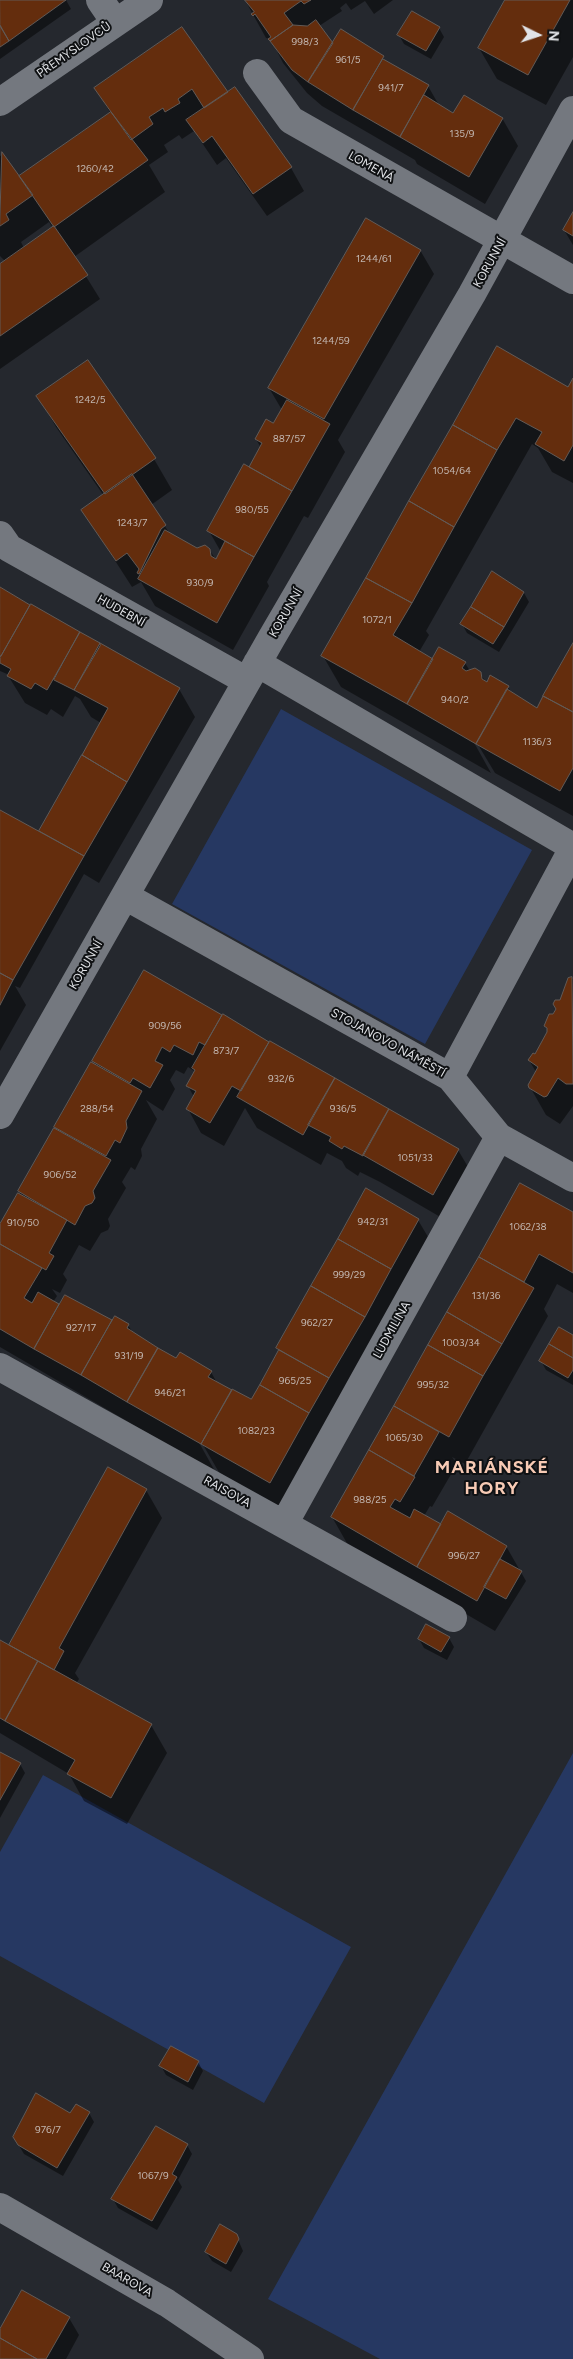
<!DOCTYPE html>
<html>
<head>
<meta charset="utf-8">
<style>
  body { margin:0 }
  #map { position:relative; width:573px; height:2359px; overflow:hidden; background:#25282e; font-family:Figtree,sans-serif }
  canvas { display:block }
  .north { position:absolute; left:513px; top:10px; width:50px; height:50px; -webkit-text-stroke:4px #0f1113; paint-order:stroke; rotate:94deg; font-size:14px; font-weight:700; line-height:20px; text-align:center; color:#e1e3e7 }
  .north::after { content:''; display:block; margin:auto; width:18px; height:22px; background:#e1e3e7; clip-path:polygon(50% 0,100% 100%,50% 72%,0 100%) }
</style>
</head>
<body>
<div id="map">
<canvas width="573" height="2359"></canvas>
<div class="north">N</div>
</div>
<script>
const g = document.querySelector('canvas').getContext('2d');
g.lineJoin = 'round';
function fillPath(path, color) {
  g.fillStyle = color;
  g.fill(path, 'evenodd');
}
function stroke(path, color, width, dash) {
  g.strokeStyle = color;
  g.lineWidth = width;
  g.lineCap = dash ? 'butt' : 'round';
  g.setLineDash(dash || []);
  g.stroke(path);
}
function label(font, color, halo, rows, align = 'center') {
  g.font = font + ' Figtree,sans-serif';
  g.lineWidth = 4;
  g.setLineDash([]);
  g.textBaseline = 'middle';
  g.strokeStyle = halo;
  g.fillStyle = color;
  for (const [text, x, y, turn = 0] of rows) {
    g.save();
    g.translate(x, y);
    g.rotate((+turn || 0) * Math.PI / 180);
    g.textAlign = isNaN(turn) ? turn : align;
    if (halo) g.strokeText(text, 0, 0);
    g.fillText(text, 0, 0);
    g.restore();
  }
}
const green = new Path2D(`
  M281 709 532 850 425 1044 172 904Z
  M573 1753V2359H380L268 2299Z
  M43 1775 351 1947 264 2103 0 1956V1852Z`);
const shadow = new Path2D(`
  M0 0H66L71 9 0 59Z
  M245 0H393L374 14 365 1 351 10 346 3 340 8 342 11 319 26 333 45 383 57 385 62 428 86 440 107 454 115 502 118 518 146 485 204 417 164 415 160 322 106 307 93 283 63 271 39 266 38Z
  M506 0H573V57L546 105 497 79 479 48Z
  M439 28 444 37 431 59 404 44 399 35Z
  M182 29 227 94 291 168 304 191 267 216 226 158 217 165 194 131 182 139 179 135 164 145 168 152 149 165 165 192 74 257 100 299 0 369V265L5 261 0 256V156L2 155 24 186 111 114 96 89ZM49 222 53 228 24 248 21 242Z
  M573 215V245L564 230Z
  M420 250 434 274 338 440 345 452 308 518 304 516 267 582 269 586 233 650 155 606 141 582 132 587 83 511 104 496 56 427 38 396 154 459 172 490 151 505 170 534 197 549H209L216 560 221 552 209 531 261 448 256 439 274 425 282 410 269 388Z
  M497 348 568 389 573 380V483L552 472 538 448 532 444 426 631 429 635 419 652 433 660 465 663 470 671 480 673 487 684 508 687 512 694 537 709 573 645V816L495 773 474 738 472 739 491 773 341 687 323 656Z
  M0 588 179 689 195 717 99 883 84 874 20 988 15 986 26 1005 0 1051V811L42 834 40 831 101 723 91 717 80 699 75 696 63 717 51 709 47 715 25 703 7 674 0 671Z
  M524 593 529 602 499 652 467 633 462 624Z
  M144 972 269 1045 458 1150 474 1177 449 1222 380 1182 360 1172 358 1176 346 1168 342 1161 327 1153 321 1165 257 1128 245 1108 224 1146 201 1133 188 1109 194 1097 188 1086 196 1072 188 1067 184 1074 176 1070 170 1080 175 1089 163 1111 146 1100 157 1119 141 1149 142 1156 135 1170 131 1167 122 1182 126 1188 108 1219 110 1226 108 1230 101 1233 90 1251 79 1245 63 1274 67 1280 60 1293 52 1289 57 1296 53 1302 60 1306 112 1323 128 1325 133 1333 177 1360 211 1372 217 1383 252 1401 280 1352 277 1348 418 1220 434 1247 286 1510 220 1474 199 1438 197 1439 216 1473 0 1347V1226L22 1197 20 1193 92 1064 96 1066 94 1062Z
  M569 979H573V1106L560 1124 546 1115 530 1087 536 1072 529 1060 536 1055 549 1032 545 1026 561 1001Z
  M573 1214V1293L557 1284 544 1309 548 1316 465 1464 452 1457 457 1464 432 1507 430 1506 424 1516 441 1526 506 1546 526 1581 495 1631 348 1545 332 1517 480 1257Z
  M573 1337V1385L546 1370 541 1361Z
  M109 1468 146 1490 162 1518 75 1673 79 1679 76 1684 151 1725 167 1753 127 1824 84 1801 69 1774 0 1733V1642L13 1649Z
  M449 1638 454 1647 447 1660 424 1648 419 1639Z
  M0 1753 20 1764 25 1773 0 1818Z
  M198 2062 203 2071 193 2090 166 2075 161 2066Z
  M89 2113 94 2122 63 2176 24 2154 14 2137 71 2114Z
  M187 2145 192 2154 178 2180 182 2187 157 2230 118 2208 113 2199Z
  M237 2237 243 2251 231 2272 212 2261 206 2252Z
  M69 2318 79 2335 66 2359H0V2332Z`);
const building = new Path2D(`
  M0 0H66L9 41 0 25Z
  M245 0H311L304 4 301 1 284 13 293 25 270 41 268 39 271 37 255 14 253 16 251 14 254 12Z
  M505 0H570L528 75 478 48Z
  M412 11 440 27 426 51 397 35Z
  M316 20 333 43 308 82 292 70 270 41 293 25 307 26Z
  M0 26 9 41 0 47Z
  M182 27 228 92 204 108 192 89 178 99 180 103 165 112 163 108 149 117 153 124 131 140 94 88Z
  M341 29 384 56 353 110 308 82Z
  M383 59 429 85 400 137 353 110Z
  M235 87 292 167 253 194 212 136 203 143 186 120Z
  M424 95 453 113 464 95 503 118 469 177 400 137Z
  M111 112 148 160 54 227 19 176Z
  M2 152 33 195 6 214 9 220 0 226Z
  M573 212V236L563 230Z
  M366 218 421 250 324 419 268 388Z
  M54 226 88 275 0 336V264Z
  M497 346 568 387 573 378V445L564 461 535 444 542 432 516 418 497 450 453 425Z
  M88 360 156 458 105 494 36 396Z
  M287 400 330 424 292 491 249 467 262 443 255 439 266 419 273 423Z
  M453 425 497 450 454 527 409 501Z
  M244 464 292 491 254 557 207 531Z
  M132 474 166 525 161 529 139 574 137 573 139 569 127 553 116 561 81 510Z
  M409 501 454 527 412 603 366 578Z
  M165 530 197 548 205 545 210 549 211 556 216 559 225 541 254 557 217 623 138 579Z
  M492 571 524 592 504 627 471 607Z
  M366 578 412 603 393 635 433 659 407 704 321 656Z
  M0 587 30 605 1 656H0Z
  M31 604 80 632 47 690 35 683 31 689 7 676 11 669 0 663V658Z
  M471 607 504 627 493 644 460 624Z
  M80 632 100 643 74 690 54 680Z
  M100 643 180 688 127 782 82 755 108 708 74 690 100 646Z
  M573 643V712L543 696Z
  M439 647 466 662 462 668 466 671 475 668 481 672 482 679 487 682 490 675 509 686 476 744 407 704Z
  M507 689 537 708 543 696 573 712V768L560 791 476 744Z
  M82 755 127 782 84 856 39 831Z
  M0 810 84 856 13 980 0 973Z
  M144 970 222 1015 205 1045 199 1042 193 1055 174 1045 170 1052 162 1047 155 1061 163 1065 150 1088 133 1078 130 1083 92 1061Z
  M0 973 13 980 0 1005Z
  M572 977 573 1084H566L558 1078 547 1096 544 1097 529 1088 528 1085 538 1067 528 1060 533 1053 535 1054 547 1032V1028L544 1026 549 1014H553L556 1009 553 1004 555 1000H560L568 978Z
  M223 1014 269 1042 241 1091 232 1086 210 1123 186 1109 196 1091 186 1086 195 1070 192 1068Z
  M270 1041 335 1078 303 1135 237 1097Z
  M91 1062 142 1091 126 1121 127 1128 120 1143 115 1140 106 1156 54 1127Z
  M335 1078 389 1109 363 1156 344 1146 342 1149 329 1141 331 1137 308 1125Z
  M389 1109 459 1149 433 1195 363 1155Z
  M54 1128 111 1160 93 1191 95 1198 92 1203 85 1206 75 1225 18 1191Z
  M520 1183 573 1212V1273L539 1254 524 1282 479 1257Z
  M366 1188 419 1219 391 1269 338 1239Z
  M18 1193 67 1220 49 1253 54 1256 46 1270 0 1244V1224Z
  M338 1239 391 1269 365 1317 311 1286Z
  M0 1244 42 1268 24 1298 32 1303 38 1292 59 1304 34 1349 0 1329Z
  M479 1257 534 1288 502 1344 447 1312Z
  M311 1286 365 1317 329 1378 276 1348Z
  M65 1295 112 1320 81 1375 34 1349Z
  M447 1312 502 1344 483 1376 428 1345Z
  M115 1316 129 1324 127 1328 158 1348 127 1402 81 1375Z
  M559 1327 573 1335V1358L549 1344Z
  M549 1344 573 1358V1370L568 1378 539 1361Z
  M428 1345 483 1376 449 1437 394 1406Z
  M158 1348 176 1358 180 1352 212 1371 208 1377 232 1390 201 1444 127 1402Z
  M279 1350 329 1378 309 1413 260 1385Z
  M260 1385 309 1413 270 1483 201 1444 232 1389 251 1399Z
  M394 1406 439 1432 414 1476 369 1450Z
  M369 1450 415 1477 400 1502 395 1499 390 1507 410 1518 414 1509 441 1524 417 1567 331 1517Z
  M108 1467 147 1489 59 1648 64 1651 54 1670 9 1645Z
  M448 1511 507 1546 477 1601 417 1567Z
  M500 1559 522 1571 506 1599 484 1587Z
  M426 1624 450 1637 441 1652 418 1639Z
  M0 1640 38 1661 5 1721 0 1718Z
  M38 1661 152 1724 111 1798 67 1774 75 1760 5 1721Z
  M0 1752 21 1763 0 1800Z
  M171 2046 199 2061 188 2082 159 2066Z
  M36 2093 70 2113 76 2104 90 2112 57 2168 18 2145 13 2137Z
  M156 2126 188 2144 172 2174 177 2177 152 2221 111 2199Z
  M220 2224 237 2234 239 2239 226 2264 205 2252Z
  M22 2290 70 2317 46 2359H37L0 2338V2329Z
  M0 2338 37 2359H0Z`);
const minor = new Path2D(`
  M100 0 115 22
  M257 73 291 120 573 280
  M0 102 149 0
  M0 535 9 548 247 681
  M257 663 573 847
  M125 896 450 1077 499 1137 573 1178
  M450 1077 573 848
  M0 1115 271 639 472 294 573 110
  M0 1367 453 1618
  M284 1524 499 1137
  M0 2207 167 2303 250 2359`);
const numberNames = [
  ["998/3",305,42],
  ["961/5",348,60],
  ["941/7",391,88],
  ["135/9",462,134],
  ["1260/42",95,169],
  ["1244/61",374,259],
  ["1244/59",331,341],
  ["1242/5",90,400],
  ["887/57",289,439],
  ["1054/64",452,471],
  ["980/55",252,510],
  ["1243/7",132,523],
  ["930/9",200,583],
  ["1072/1",377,620],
  ["940/2",455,700],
  ["1136/3",537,742],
  ["909/56",165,1026],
  ["873/7",226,1051],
  ["932/6",281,1079],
  ["288/54",97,1109],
  ["936/5",343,1109],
  ["1051/33",415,1158],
  ["906/52",60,1175],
  ["942/31",373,1222],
  ["910/50",23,1223],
  ["1062/38",528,1227],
  ["999/29",349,1275],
  ["131/36",486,1296],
  ["962/27",317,1323],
  ["927/17",81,1328],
  ["1003/34",461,1343],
  ["931/19",129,1356],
  ["965/25",295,1381],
  ["995/32",433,1385],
  ["946/21",170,1393],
  ["1082/23",256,1431],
  ["1065/30",404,1438],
  ["988/25",370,1500],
  ["996/27",464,1556],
  ["976/7",48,2130],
  ["1067/9",153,2176]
];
const streetNames = [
  ["PŘEMYSLOVCŮ",74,50,-35],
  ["LOMENÁ",371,167,29],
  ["KORUNNÍ",490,263,-61],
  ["HUDEBNÍ",121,611,29],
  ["KORUNNÍ",286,613,-60],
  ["KORUNNÍ",86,965,-60],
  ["STOJANOVO NÁMĚSTÍ",388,1043,29],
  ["LUDMILINA",392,1330,-61],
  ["RAISOVA",227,1492,29],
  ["BAAROVA",127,2280,30]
];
const districtNames = [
  ["MARIÁNSKÉ",492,1468],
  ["HORY",492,1489]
];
fillPath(green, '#263862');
fillPath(shadow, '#0007');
fillPath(building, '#642d0d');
stroke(building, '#625a56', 1);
stroke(minor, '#74787f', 28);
label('10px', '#c2b6b0', null, numberNames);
label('12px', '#e1e3e7', '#0f1113', streetNames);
g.letterSpacing = '1px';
label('bold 18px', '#f7cab4', '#0f1113', districtNames);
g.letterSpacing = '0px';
</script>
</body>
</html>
